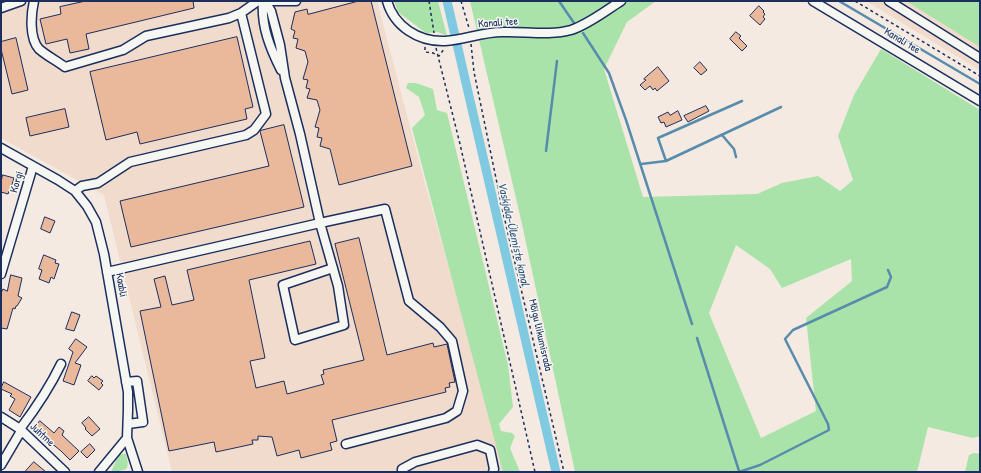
<!DOCTYPE html>
<html>
<head>
<meta charset="utf-8">
<style>
  body { margin:0 }
  #map { position:relative; width:981px; height:473px; overflow:hidden; background:#f4eae1; font-family:"Patrick Hand",sans-serif }
  canvas { display:block }
  .frame { position:absolute; inset:0; border:2px solid #1b2f5e; pointer-events:none }
</style>
</head>
<body>
<div id="map">
<canvas width="981" height="473"></canvas>
<div class="frame"></div>
</div>
<script>
const g = document.querySelector('canvas').getContext('2d');
g.lineJoin = 'round';
function fillPath(path, color) {
  g.fillStyle = color;
  g.fill(path, 'evenodd');
}
function stroke(path, color, width, dash) {
  g.strokeStyle = color;
  g.lineWidth = width;
  g.lineCap = dash ? 'butt' : 'round';
  g.setLineDash(dash || []);
  g.stroke(path);
}
function label(font, color, halo, rows, align = 'center') {
  g.font = font + ' "Patrick Hand",sans-serif';
  g.lineWidth = 3;
  g.setLineDash([]);
  g.textBaseline = 'middle';
  g.strokeStyle = halo;
  g.fillStyle = color;
  for (const [text, x, y, turn = 0] of rows) {
    g.save();
    g.translate(x, y);
    g.rotate((+turn || 0) * Math.PI / 180);
    g.textAlign = isNaN(turn) ? turn : align;
    if (halo) g.strokeText(text, 0, 0);
    g.fillText(text, 0, 0);
    g.restore();
  }
}
const built = new Path2D(`
  M1 1H377L425 184 507 472H172L104 195 1 138Z
  M866 1H980V70L976 68Z`);
const green = new Path2D(`
  M394 1H438L447 36 438 32 426 33 398 12Z
  M470 1H656L627 22 604 69 643 197 757 194 782 183 818 176 840 191 853 180 838 136 854 95 881 49 980 110V436L973 438 928 427 917 472H575L522 224ZM736 245 770 269 782 288 851 259 852 281 806 318 816 411 761 438 709 313Z
  M906 1H980V47Z
  M408 83H416L433 89 437 110 447 113 508 365 513 407 499 424 501 431 512 433 515 436 510 448 520 472H503L412 128 425 115 419 97 406 88Z
  M974 453 980 454V472H965L969 455Z
  M121 454H126C130 471 128 470 111 472L118 456Z`);
const stream = new Path2D(`
  M559 1 574 23
  M839 1 980 84
  M583 33 609 73 626 120 692 324
  M722 135 734 149 736 157
  M546 151 557 61
  M666 161 658 138 742 101
  M641 164 666 161 781 107
  M697 338 739 471
  M739 472 760 465 829 430 828 424 785 339 793 330 887 287 891 277 888 270`);
const canal = new Path2D(`
  M447 1 556 472`);
const building = new Path2D(`
  M86 1H193L194 8 86 34 89 49 70 53 67 39 46 44 40 19 61 14 60 7Z
  M359 1H371L412 166 339 185 330 149 320 146 322 138 317 137 319 128 315 127 320 110 317 100 307 98 310 89 306 88 308 80 303 79 308 62 305 51 296 48 298 39 293 38 295 31 291 29 295 12 307 9 308 14Z
  M759 6 764 11 763 12 765 14 763 17 765 19 760 25 750 16Z
  M736 32 741 36 739 38 747 46 742 51 730 39Z
  M237 37 253 107 245 109 247 119 140 144 137 132 106 140 90 72Z
  M16 38 28 90 12 94 1 49V42Z
  M700 62 707 70 701 75 694 68Z
  M658 67 669 81 657 91 655 88 653 90 650 86 645 90 640 85 646 80 644 79Z
  M706 106 709 111 688 122 684 116Z
  M65 109 69 127 30 136 26 118Z
  M678 111 682 120 666 127 664 122 661 123 658 117 668 112 670 115Z
  M284 125 304 207 131 247 120 201 269 166 260 131Z
  M3 175 14 178 10 191H9L8 194 1 192V182Z
  M45 217 55 221 50 233 41 229Z
  M359 238 387 355 433 343 434 347 447 344 455 382 449 383 450 387 445 388 446 392 332 420 337 441 330 443 332 450 301 458 299 450 277 456 272 437 258 436V440H252L253 444 216 452 214 442 169 451 140 311 161 307 154 279 165 276 172 305 194 300 187 270 310 241 316 264 249 280 265 358 250 361 256 388 284 381 287 394 324 384 321 375 324 374 323 370 364 360 335 244Z
  M44 255 56 260 55 263 59 264 54 279 51 277 49 283 39 279 42 270 39 269Z
  M11 275 22 278 18 296 22 298 17 306H16L15 309 13 308 7 329 1 328V293L3 289 7 291Z
  M72 312 80 315 74 331 66 329Z
  M76 339 87 347 75 363 81 365 74 385 63 381 73 352 69 349Z
  M92 376 94 378 96 376 103 381 101 383 103 385 99 390 88 381Z
  M4 382 31 397 20 417 9 410 15 399 10 396 12 394 1 389Z
  M89 417 100 429 92 436 85 429 86 428 82 423Z
  M40 421 54 433 59 427 64 431 62 435 79 451 70 460 61 451 34 429Z
  M90 444 95 450 87 458 81 452Z
  M34 462 46 472H25Z`);
const path = new Path2D(`
  M429 1 434 33
  M461 1 469 28
  M855 1 980 76
  M471 44 474 72 503 212 564 472
  M425 47V52L433 53 439 56 444 49
  M436 48 460 144 535 472`);
const minor = new Path2D(`
  M34 1C31 14 29 38 39 49 47 56 57 61 65 67L123 50 146 36 229 18 241 13 258 1
  M263 1C261 26 270 48 281 70
  M265 1 271 11 280 45 285 78 300 134 320 223 385 209 409 301 440 327 452 341 463 391 457 411 446 418 346 444
  M273 1H296
  M387 1C394 26 418 42 445 41 464 40 482 32 502 32 524 31 549 36 571 30 589 24 605 11 621 1
  M813 1 980 101
  M889 1 980 58
  M1 8 21 1
  M1 148 58 180 75 191 87 206 96 222 104 254 128 392V410L127 438 138 472
  M75 191 82 186 98 183 130 162 246 135 254 130 266 114 241 13
  M107 272 320 223 338 286 344 325 295 340 283 285 333 268
  M1 274 33 166
  M126 382 137 381 143 422 128 424
  M1 417 20 429 65 472
  M20 429C36 408 49 389 61 364
  M1 465 21 431
  M99 472 127 438
  M402 472V469L415 462 477 445 490 450 494 469 493 472`);
const streetNames = [
  ["Kanali tee",498,23,-4],
  ["Kanali tee",902,41,31],
  ["Korgi",17,182,-74],
  ["Kaabli",121,285,80],
  ["Mõigu liikumisrada",540,335,77],
  ["Juhtme",42,435,43]
];
const waterNames = [
  ["Vaskjala-Ülemiste kanal",513,234,77]
];
fillPath(built, '#f1dbcc');
fillPath(green, '#a9e3a9');
stroke(stream, '#588cad', 2.5);
stroke(canal, '#80cae1', 9);
fillPath(building, '#eab89b');
stroke(building, '#1b2f5e', 1);
stroke(minor, '#1b2f5e', 11);
stroke(path, '#1b2f5e', 1.5, [3, 3]);
stroke(minor, '#f6f6f2', 8);
label('11px', '#1b2f5e', '#f6f6f2', streetNames);
label('italic 12px', '#34567f', '#f6f6f2', waterNames);
</script>
</body>
</html>
